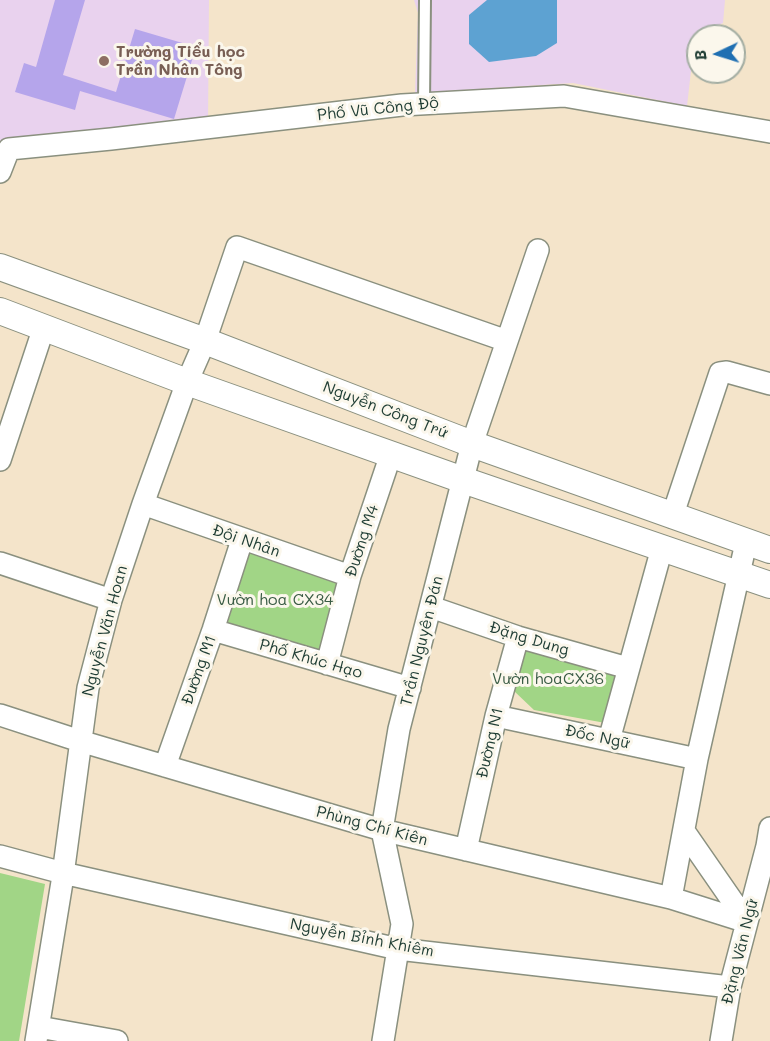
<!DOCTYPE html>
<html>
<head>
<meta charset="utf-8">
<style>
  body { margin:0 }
  #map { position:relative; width:770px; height:1041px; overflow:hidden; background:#f4e4ca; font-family:Mali,sans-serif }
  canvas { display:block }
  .north { position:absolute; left:686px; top:24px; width:60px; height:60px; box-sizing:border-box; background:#fbf7ec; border:2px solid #a3ada2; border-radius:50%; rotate:266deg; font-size:16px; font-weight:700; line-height:24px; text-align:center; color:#1f3d34 }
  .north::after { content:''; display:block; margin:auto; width:21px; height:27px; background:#1f6fb2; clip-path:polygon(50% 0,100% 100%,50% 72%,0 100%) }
</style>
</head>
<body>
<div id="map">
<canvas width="770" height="1041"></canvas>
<div class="north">B</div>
</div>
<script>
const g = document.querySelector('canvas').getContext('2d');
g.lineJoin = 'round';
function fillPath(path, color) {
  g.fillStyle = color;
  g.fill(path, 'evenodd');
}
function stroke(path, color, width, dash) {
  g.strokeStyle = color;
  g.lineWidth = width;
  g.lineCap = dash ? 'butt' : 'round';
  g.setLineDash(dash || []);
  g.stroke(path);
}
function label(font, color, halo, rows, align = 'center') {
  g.font = font + ' Mali,sans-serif';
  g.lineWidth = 6;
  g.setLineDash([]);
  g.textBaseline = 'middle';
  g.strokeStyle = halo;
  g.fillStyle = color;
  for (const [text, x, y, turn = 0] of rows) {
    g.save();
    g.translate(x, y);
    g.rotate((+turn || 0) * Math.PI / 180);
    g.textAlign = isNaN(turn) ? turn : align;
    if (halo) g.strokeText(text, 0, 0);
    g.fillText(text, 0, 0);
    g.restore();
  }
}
const built = new Path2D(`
  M0 0H209L208 123 2 141 0 145Z
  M414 0H725L723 23 695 36 687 106 573 83 415 93 418 13Z`);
const green = new Path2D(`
  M249 552 342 585 328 643 317 650 227 625Z
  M518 637 628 668 611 724 534 710 514 691Z
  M0 873 45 884 19 1041H0Z`);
const water = new Path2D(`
  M487 0H557V43L536 56 489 62 469 44V15Z`);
const building = new Path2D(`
  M55 0H85L63 75 116 92 135 29 196 47 174 119 80 91 75 110 15 92 24 63 36 67Z`);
const service = new Path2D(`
  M424 104 425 0`);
const minor = new Path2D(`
  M0 172 9 149 111 139 402 105 564 96 770 132
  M0 460 44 327
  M143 504 350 576
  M672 517 720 373 727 372 770 384
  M0 563 111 600
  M431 607 518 637 628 668
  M213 630 410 688
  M327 664 350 576 391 454
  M0 715 80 741 382 830 671 898 747 922
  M496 716 697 759
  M609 740 662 548
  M165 766 213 630 242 540
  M684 831 747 922
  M466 850 496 716 518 637
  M0 856 63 873 398 949 730 987
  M671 898 697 759 746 543
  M39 1027 117 1041
  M36 1041 62 882 88 688 111 600 143 504 187 382 205 341 237 247 507 341
  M383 1041 402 924 382 830 399 729 472 444 538 250
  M721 1041 730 987 767 846 770 828`);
const tertiary = new Path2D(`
  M0 267 205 341 472 444 770 550
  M0 311 187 382 463 480 770 585`);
const markers = [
  [104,61,6,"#8d6e63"]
];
const educationNames = [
  ["Trường Tiểu học",116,52],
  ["Trần Nhân Tông",116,70]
];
const streetNames = [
  ["Phố Vũ Công Độ",378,109,-6],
  ["Nguyễn Công Trứ",385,410,21],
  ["Đội Nhân",246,541,19],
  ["Đường M4",362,541,-72],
  ["Nguyễn Văn Hoan",105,631,-75],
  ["Đặng Dung",529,639,17],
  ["Trần Nguyên Đán",422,641,-76],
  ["Phố Khúc Hạo",311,659,16],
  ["Đường M1",199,670,-70],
  ["Đốc Ngữ",597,737,12],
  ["Đường N1",490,743,-77],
  ["Phùng Chí Kiên",372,826,15],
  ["Nguyễn Bỉnh Khiêm",362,938,11],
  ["Đặng Văn Ngữ",740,952,-76]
];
const parkNames = [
  ["Vườn hoa CX34",275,600],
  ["Vườn hoaCX36",548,679]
];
fillPath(built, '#e9d2ee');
fillPath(green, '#a1d586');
fillPath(water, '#5da2d2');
fillPath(building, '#b5a5eb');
stroke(service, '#8a907f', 14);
stroke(minor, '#8a907f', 24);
stroke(tertiary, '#8a907f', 28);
stroke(service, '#fff', 10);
stroke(minor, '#fff', 21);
stroke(tertiary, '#fff', 26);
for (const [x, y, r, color] of markers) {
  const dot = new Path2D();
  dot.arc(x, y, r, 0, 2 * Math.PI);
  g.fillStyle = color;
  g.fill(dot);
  stroke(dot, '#fbf7ec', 2);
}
label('bold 16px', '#785e54', '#fbf7ec', educationNames, 'left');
label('16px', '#1f3d34', '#fbf7ec', streetNames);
label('16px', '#395b44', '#fbf7ec', parkNames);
</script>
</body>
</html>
